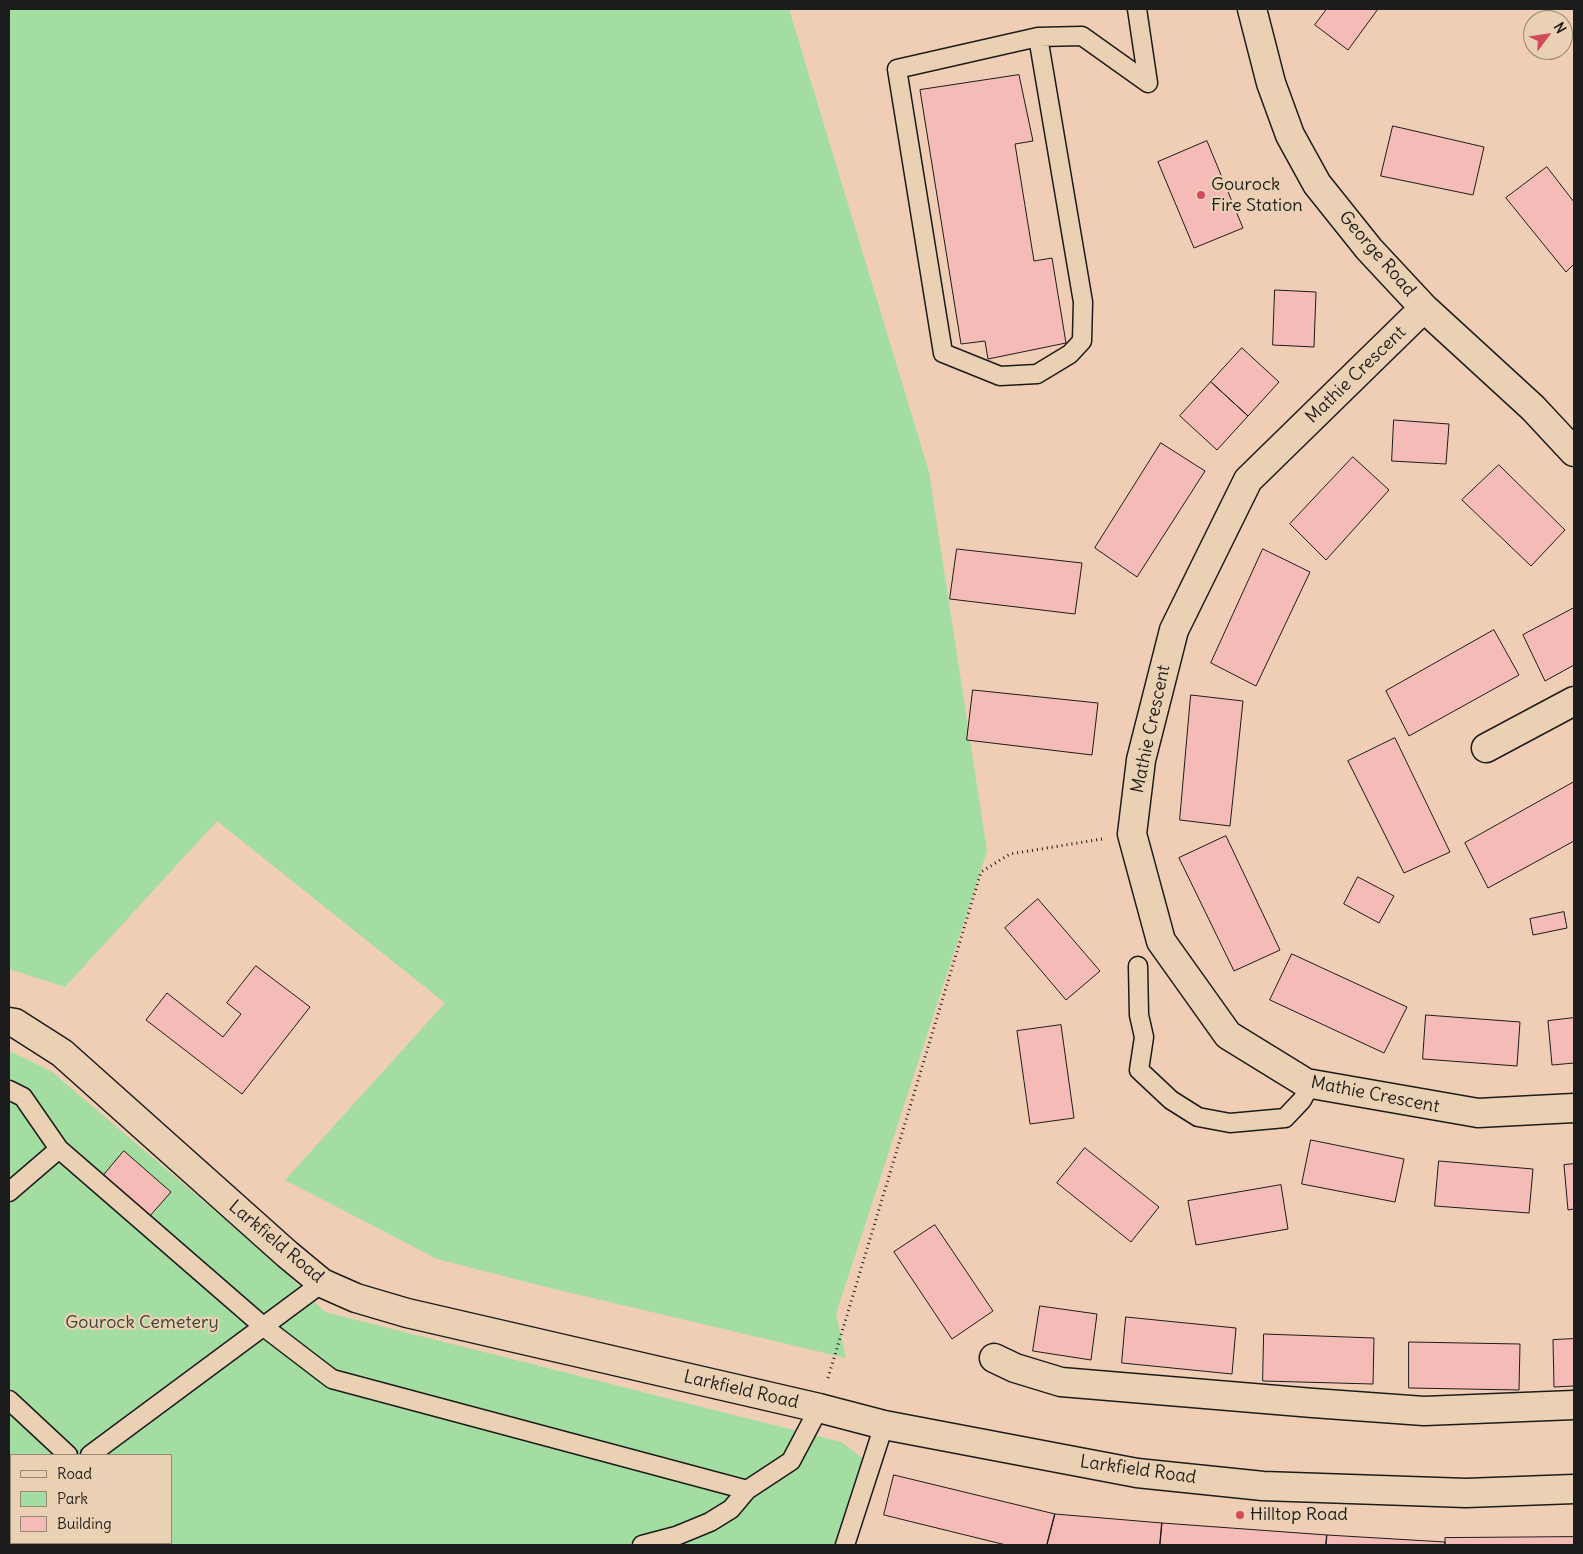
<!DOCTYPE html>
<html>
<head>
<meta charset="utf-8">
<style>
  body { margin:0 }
  #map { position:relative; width:1583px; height:1554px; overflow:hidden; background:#efceb5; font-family:Delius,sans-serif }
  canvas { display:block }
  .frame { position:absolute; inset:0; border:10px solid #1c1c1c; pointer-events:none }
  .legend { position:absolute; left:10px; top:1454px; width:162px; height:90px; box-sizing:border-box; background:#ebd1b3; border:1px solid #988977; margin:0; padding:6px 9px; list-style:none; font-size:15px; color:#1c1c1c }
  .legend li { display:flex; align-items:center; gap:10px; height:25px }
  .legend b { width:25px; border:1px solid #988977 }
  .north { position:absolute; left:1523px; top:10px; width:50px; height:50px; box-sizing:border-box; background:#ebd1b3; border:1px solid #988977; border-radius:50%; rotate:59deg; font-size:14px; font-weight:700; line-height:20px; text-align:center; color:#1c1c1c }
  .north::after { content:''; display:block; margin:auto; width:18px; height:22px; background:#d1495b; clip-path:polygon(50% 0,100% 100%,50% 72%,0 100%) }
</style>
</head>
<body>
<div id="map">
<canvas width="1583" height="1554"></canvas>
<div class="frame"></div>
<ul class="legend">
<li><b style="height:6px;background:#ebd1b3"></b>Road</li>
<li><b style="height:14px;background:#a3dda2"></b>Park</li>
<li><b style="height:14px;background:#f5bbb6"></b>Building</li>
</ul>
<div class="north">N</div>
</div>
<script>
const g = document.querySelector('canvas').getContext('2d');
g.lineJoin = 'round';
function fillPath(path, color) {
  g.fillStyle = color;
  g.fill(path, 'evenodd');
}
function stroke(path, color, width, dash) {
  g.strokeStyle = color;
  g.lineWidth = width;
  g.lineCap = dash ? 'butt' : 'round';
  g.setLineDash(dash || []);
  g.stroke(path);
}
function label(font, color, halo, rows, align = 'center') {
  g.font = font + ' Delius,sans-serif';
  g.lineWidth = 4.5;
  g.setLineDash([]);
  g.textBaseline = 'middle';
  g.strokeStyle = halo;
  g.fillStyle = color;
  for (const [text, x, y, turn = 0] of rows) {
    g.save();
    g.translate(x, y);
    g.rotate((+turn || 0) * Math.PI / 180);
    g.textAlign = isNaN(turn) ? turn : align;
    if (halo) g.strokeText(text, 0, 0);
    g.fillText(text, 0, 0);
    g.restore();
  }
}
const green = new Path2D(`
  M9 9H789L929 472 987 851 836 1314 846 1358 550 1288 437 1259 285 1180 445 1003 217 821 65 987 9 969Z
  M9 1051 51 1071 275 1262 325 1312 841 1442 877 1469 851 1545H9ZM11 1455H171V1543H11Z`);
const building = new Path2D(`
  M1327 9H1378L1348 50 1315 25Z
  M1019 75 1033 141 1015 144 1034 261 1052 258 1066 343 988 359 985 341 961 344 920 90Z
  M1393 126 1484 147 1473 195 1381 176Z
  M1207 141 1243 228 1194 248 1158 162Z
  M1547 167 1574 202V264L1566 272 1506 198Z
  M1275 290 1316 292 1314 347 1273 345Z
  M1242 348 1279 382 1248 416 1211 382Z
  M1211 382 1248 416 1217 450 1180 416Z
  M1394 420 1449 424 1446 464 1392 461Z
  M1161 443 1205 471 1137 577 1095 548Z
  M1353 457 1389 490 1326 560 1290 524Z
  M1499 465 1565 530 1531 566 1462 500Z
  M957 549 1082 563 1075 614 950 599Z
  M1263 549 1310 572 1256 686 1211 663Z
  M1574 608V665L1545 681 1523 635Z
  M1494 630 1519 675 1409 736 1386 691Z
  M973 690 1098 703 1092 755 967 740Z
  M1191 695 1243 701 1230 826 1180 820Z
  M1395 738 1450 852 1404 873 1348 761Z
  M1574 782V841L1488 888 1465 843Z
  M1226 836 1280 950 1234 971 1179 858Z
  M1358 877 1394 896 1379 923 1344 904Z
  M1038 899 1100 971 1066 1000 1005 928Z
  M1564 912 1567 928 1533 935 1530 919Z
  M1292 954 1407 1007 1384 1053 1270 1000Z
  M256 966 310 1007 242 1094 146 1020 167 993 223 1037 241 1014 227 1003Z
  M1426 1015 1520 1022 1517 1066 1423 1059Z
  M1574 1018V1063L1552 1065 1548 1021Z
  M1061 1025 1074 1118 1030 1124 1017 1031Z
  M1311 1140 1404 1159 1395 1202 1302 1184Z
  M1085 1148 1159 1207 1131 1242 1057 1183Z
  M124 1151 171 1192 149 1217 103 1176Z
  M1439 1161 1533 1169 1529 1213 1435 1206Z
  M1574 1164V1209L1568 1210 1564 1165Z
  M1281 1185 1288 1229 1196 1245 1188 1201Z
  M935 1225 993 1311 952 1339 894 1252Z
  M1040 1306 1097 1314 1091 1360 1033 1351Z
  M1126 1317 1236 1328 1232 1374 1122 1363Z
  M1264 1334 1374 1338 1373 1384 1263 1381Z
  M1574 1339V1386L1554 1387 1553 1340Z
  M1409 1342 1520 1344 1519 1390 1409 1388Z
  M894 1475 1055 1514 1047 1545H1006L884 1515Z
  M1055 1514 1162 1523 1160 1545H1047Z
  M1162 1523 1327 1535 1326 1545H1160Z
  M1327 1535 1445 1542V1545H1326Z
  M1574 1537V1545H1445V1538Z`);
const path = new Path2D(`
  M828 1378 981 872 1010 854 1102 839`);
const service = new Path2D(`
  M1038 37 1083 302 1082 341 1070 354 1037 374 1000 376 943 353 897 69 1038 37 1082 36 1148 83 1137 9
  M1138 966 1139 1015 1144 1037 1139 1070 1171 1100 1198 1117 1230 1123 1285 1118 1302 1100 1307 1091 1306 1083
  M9 1090 23 1097 59 1149 264 1327 332 1379 747 1490
  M9 1192 59 1149
  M9 1400 68 1455
  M90 1455 322 1283
  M9 1523 11 1521
  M156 1543 158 1545
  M642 1545 676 1536 710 1522 731 1509 747 1490 791 1461 819 1408
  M845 1545 884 1425`);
const minor = new Path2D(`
  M1252 9 1271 83 1290 135 1317 184 1369 249 1424 308 1533 408 1574 452
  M1424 308 1248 480 1174 630 1141 760 1132 834 1161 941 1228 1035 1306 1083 1478 1113 1574 1108
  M1486 748 1574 701
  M994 1358 1015 1368 1061 1382 1313 1403 1424 1411 1574 1405`);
const tertiary = new Path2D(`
  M9 1022 15 1023 62 1053 287 1254 322 1283 356 1298 407 1313 819 1408 884 1425 1137 1473 1263 1486 1466 1493 1574 1489`);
const markers = [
  [1201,195,5,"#d1495b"],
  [1240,1515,5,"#d1495b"]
];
const poiNames = [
  ["Gourock",1211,185],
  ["Fire Station",1211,206],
  ["Hilltop Road",1250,1515]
];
const streetNames = [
  ["George Road",1377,254,49],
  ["Mathie Crescent",1356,375,-44],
  ["Mathie Crescent",1151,729,-78],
  ["Mathie Crescent",1375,1095,11],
  ["Larkfield Road",276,1242,40],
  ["Larkfield Road",741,1390,13],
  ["Larkfield Road",1138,1470,8]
];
const parkNames = [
  ["Gourock Cemetery",142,1323]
];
fillPath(green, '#a3dda2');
fillPath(building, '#f5bbb6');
stroke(building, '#1c1c1c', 1);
stroke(service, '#1c1c1c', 21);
stroke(minor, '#1c1c1c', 31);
stroke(tertiary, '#1c1c1c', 31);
stroke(path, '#1c1c1c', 3, [1, 4]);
stroke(service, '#ebd1b3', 18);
stroke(minor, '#ebd1b3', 28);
stroke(tertiary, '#ebd1b3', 28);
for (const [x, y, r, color] of markers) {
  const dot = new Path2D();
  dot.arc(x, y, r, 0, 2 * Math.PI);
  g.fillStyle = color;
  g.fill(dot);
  stroke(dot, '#ebd1b3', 2);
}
label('18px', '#1c1c1c', '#ebd1b3', poiNames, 'left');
label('18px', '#1c1c1c', '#ebd1b3', streetNames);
label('18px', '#374337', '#ebd1b3', parkNames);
</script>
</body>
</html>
